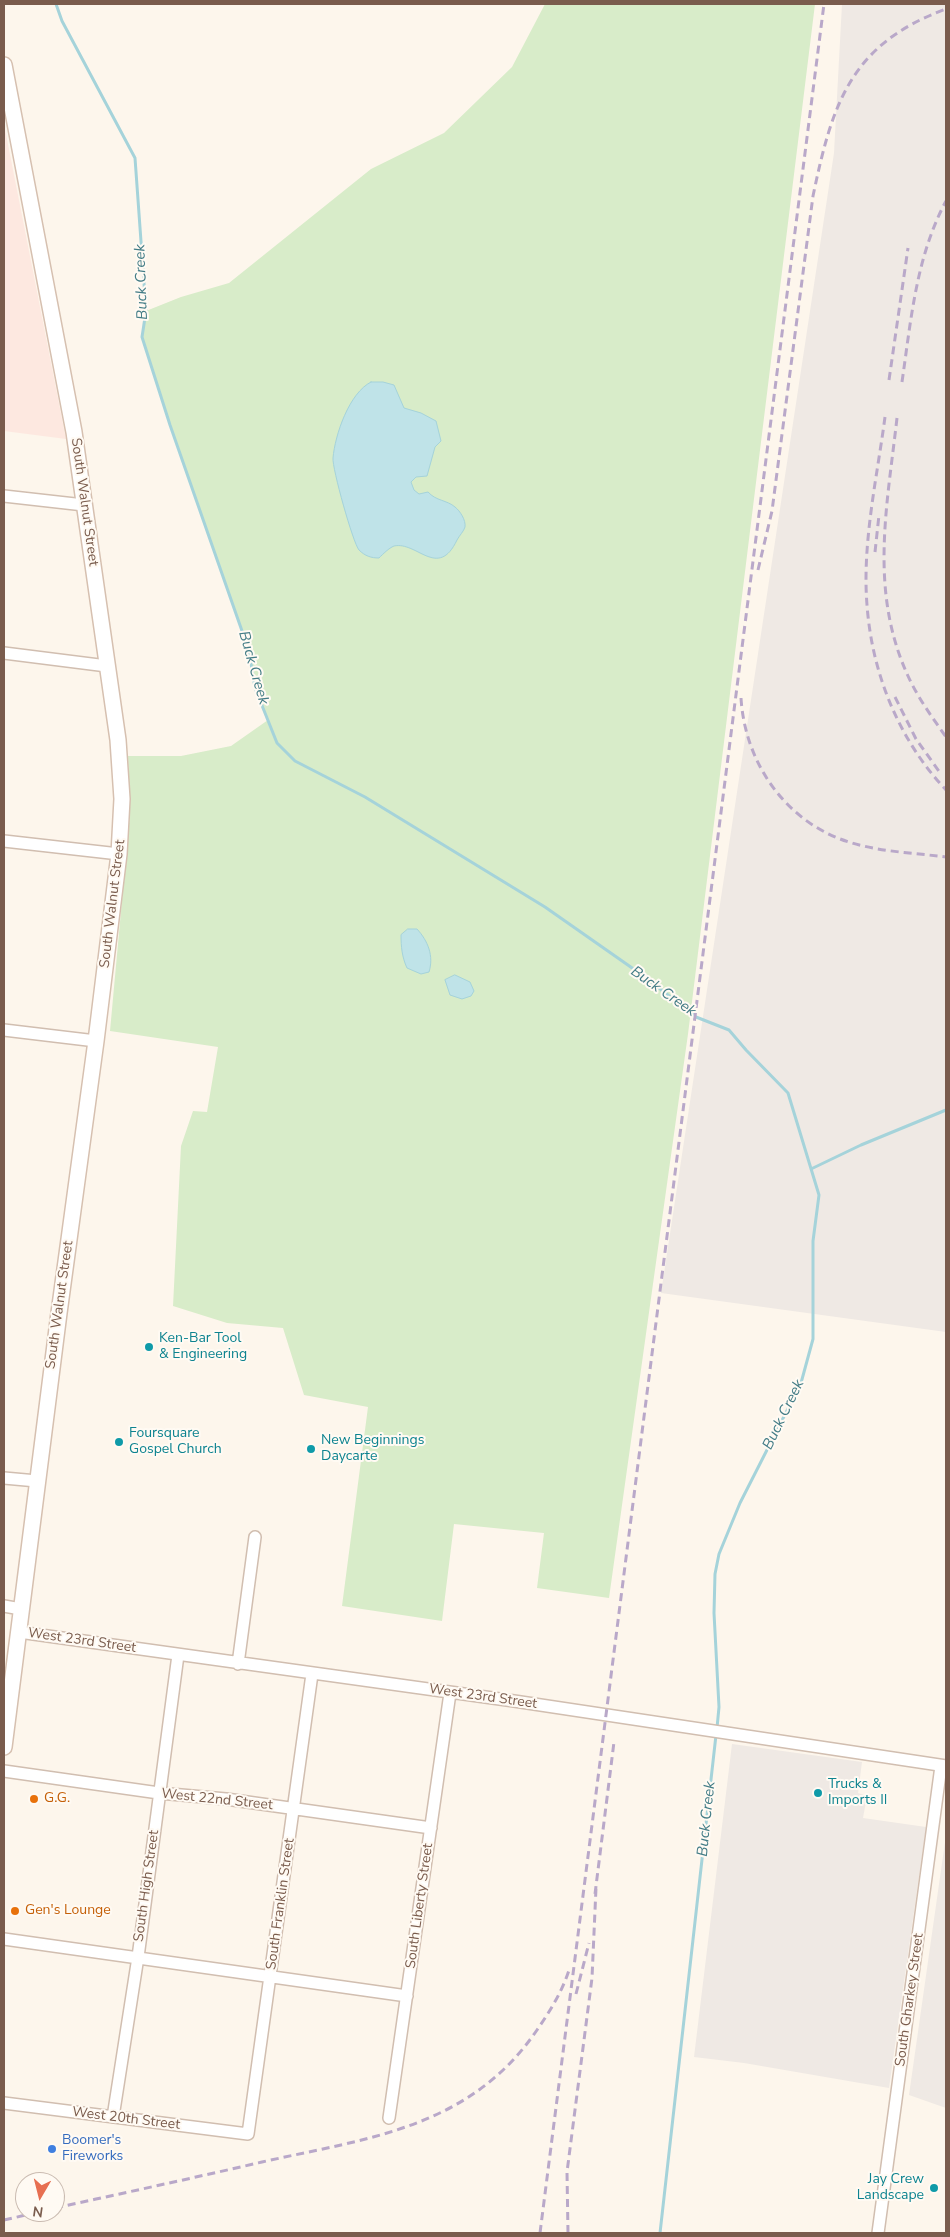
<!DOCTYPE html>
<html>
<head>
<meta charset="utf-8">
<style>
  body { margin:0 }
  #map { position:relative; width:950px; height:2237px; overflow:hidden; background:#fdf6ec; font-family:"Nunito Sans",sans-serif }
  canvas { display:block }
  .frame { position:absolute; inset:0; border:5px solid #7a5c4d; pointer-events:none }
  .north { position:absolute; left:15px; top:2172px; width:50px; height:50px; box-sizing:border-box; background:#fffaf3; border:1px solid #cabbb1; border-radius:50%; rotate:188deg; font-size:14px; font-weight:700; line-height:20px; text-align:center; color:#7a5c4d }
  .north::after { content:''; display:block; margin:auto; width:18px; height:22px; background:#e76f51; clip-path:polygon(50% 0,100% 100%,50% 72%,0 100%) }
</style>
</head>
<body>
<div id="map">
<canvas width="950" height="2237"></canvas>
<div class="frame"></div>
<div class="north">N</div>
</div>
<script>
const g = document.querySelector('canvas').getContext('2d');
g.lineJoin = 'round';
function fillPath(path, color) {
  g.fillStyle = color;
  g.fill(path, 'evenodd');
}
function stroke(path, color, width, dash) {
  g.strokeStyle = color;
  g.lineWidth = width;
  g.lineCap = dash ? 'butt' : 'round';
  g.setLineDash(dash || []);
  g.stroke(path);
}
function label(font, color, halo, rows, align = 'center') {
  g.font = font + ' "Nunito Sans",sans-serif';
  g.lineWidth = 4;
  g.setLineDash([]);
  g.textBaseline = 'middle';
  g.strokeStyle = halo;
  g.fillStyle = color;
  for (const [text, x, y, turn = 0] of rows) {
    g.save();
    g.translate(x, y);
    g.rotate((+turn || 0) * Math.PI / 180);
    g.textAlign = isNaN(turn) ? turn : align;
    if (halo) g.strokeText(text, 0, 0);
    g.fillText(text, 0, 0);
    g.restore();
  }
}
const commercial = new Path2D(`
  M4 124 66 439 4 431Z`);
const industrial = new Path2D(`
  M842 4H946V1332L661 1293 834 153Z
  M732 1744 862 1762 858 1793 867 1796 863 1818 926 1827 889 2088 744 2063 694 2057Z
  M946 1835V2108L909 2095Z`);
const green = new Path2D(`
  M545 4H815L688 1034 609 1598 537 1588 544 1533 454 1524 442 1621 342 1606 368 1407 304 1395 283 1328 227 1323 173 1306 181 1146 193 1111 207 1112 218 1047 110 1031 130 813 128 756H181L231 746 268 720 255 688 249 651 172 433 142 337 146 311 181 297 229 283 371 169 444 133 512 67Z`);
const water = new Path2D(`
  M371 382H383L394 385 404 408 421 413 436 421 441 441 435 447 427 476 416 477 411 482 414 490 419 494 428 492C436 501 447 500 455 507 460 511 466 520 465 527 464 531 459 536 457 540 438 580 417 541 394 546 389 548 383 554 379 558 371 558 365 556 359 550 353 543 332 468 333 458 335 435 349 393 371 382Z
  M408 929H417C428 941 434 956 429 972L421 974 407 968C402 957 401 947 401 935Z
  M455 975 470 982 474 991 471 996 462 999 450 995 445 980Z`);
const stream = new Path2D(`
  M56 4 62 21 135 158 146 311 142 337 170 425 249 651 255 688 277 743 295 761 365 797 545 907 645 977 696 1017 729 1030 746 1050 788 1093 819 1195 813 1241V1339L801 1383 740 1503 719 1554 715 1574 714 1613 719 1707 717 1728
  M811 1169 861 1145 946 1110
  M660 2233 716 1735`);
const street = new Path2D(`
  M4 496 84 505
  M4 653 107 666
  M4 841 119 854
  M4 1030 96 1041
  M4 1478 37 1481
  M4 1606 21 1609
  M19 1632 514 1701 946 1766
  M238 1664 255 1537
  M4 1771 159 1793 226 1799 431 1828
  M4 1939 407 1996
  M4 2103 248 2134 312 1674
  M113 2117 138 1957 178 1655
  M389 2118 450 1693
  M878 2233 941 1766`);
const secondary = new Path2D(`
  M4 65 74 432 118 740 122 799 119 854 96 1041 59 1313 4 1747`);
const rail = new Path2D(`
  M889 380 908 248
  M902 382C911 320 916 257 946 201
  M885 417C877 478 862 543 867 605 872 674 899 740 946 790
  M897 418C887 507 869 591 908 676 918 698 932 717 946 737
  M875 552 879 515
  M758 570 772 511 813 196C832 105 850 44 946 9
  M895 697 916 739 941 774
  M741 698C745 764 787 824 852 843 882 852 915 853 946 857
  M595 1894 614 1742
  M576 1994 589 1943
  M55 2208C124 2193 193 2178 262 2162 369 2138 470 2128 537 2030 550 2011 562 1992 569 1970
  M4 2220 39 2212
  M540 2233 824 4
  M568 2233 567 2172 592 1978 596 1888`);
const markers = [
  [149,1347,5,"#0f9aa8"],
  [119,1442,5,"#0f9aa8"],
  [311,1449,5,"#0f9aa8"],
  [818,1793,5,"#0f9aa8"],
  [34,1799,5,"#e8710a"],
  [15,1911,5,"#e8710a"],
  [52,2149,5,"#3f7fe0"],
  [934,2188,5,"#0f9aa8"]
];
const streetNames = [
  ["South Walnut Street",84,502,82],
  ["South Walnut Street",113,904,-83],
  ["South Walnut Street",60,1305,-82],
  ["West 23rd Street",82,1641,8],
  ["West 23rd Street",483,1697,8],
  ["West 22nd Street",217,1800,6],
  ["South High Street",147,1886,-82],
  ["South Franklin Street",281,1904,-82],
  ["South Liberty Street",420,1906,-82],
  ["South Gharkey Street",910,2000,-82],
  ["West 20th Street",126,2119,7]
];
const cultureNames = [
  ["Ken-Bar Tool",159,1339],
  ["& Engineering",159,1355],
  ["Foursquare",129,1434],
  ["Gospel Church",129,1450],
  ["New Beginnings",321,1441],
  ["Daycarte",321,1457],
  ["Trucks &",828,1785],
  ["Imports II",828,1801],
  ["Jay Crew",924,2180,"right"],
  ["Landscape",924,2196,"right"]
];
const foodNames = [
  ["G.G.",44,1799],
  ["Gen's Lounge",25,1911]
];
const shopNames = [
  ["Boomer's",62,2141],
  ["Fireworks",62,2157]
];
const waterNames = [
  ["Buck Creek",142,282,-92],
  ["Buck Creek",253,668,74],
  ["Buck Creek",663,992,35],
  ["Buck Creek",784,1415,-64],
  ["Buck Creek",707,1819,-84]
];
fillPath(commercial, '#fde8e0');
fillPath(industrial, '#efe9e4');
fillPath(green, '#d8ecc9');
fillPath(water, '#bfe3e8');
stroke(water, '#a5d3da', 1);
stroke(stream, '#a5d3da', 3);
stroke(street, '#d1beb0', 14);
stroke(secondary, '#d6c0b0', 18);
stroke(street, '#fff', 11);
stroke(secondary, '#fff', 15);
stroke(rail, '#b9a8c9', 3, [8, 5]);
for (const [x, y, r, color] of markers) {
  const dot = new Path2D();
  dot.arc(x, y, r, 0, 2 * Math.PI);
  g.fillStyle = color;
  g.fill(dot);
  stroke(dot, '#fffaf3', 2);
}
label('14px', '#7a5c4d', '#fffaf3', streetNames);
label('14px', '#0d838f', '#fffaf3', cultureNames, 'left');
label('14px', '#c56008', '#fffaf3', foodNames, 'left');
label('14px', '#366cbe', '#fffaf3', shopNames, 'left');
label('italic 15px', '#437c86', '#fffaf3', waterNames);
</script>
</body>
</html>
